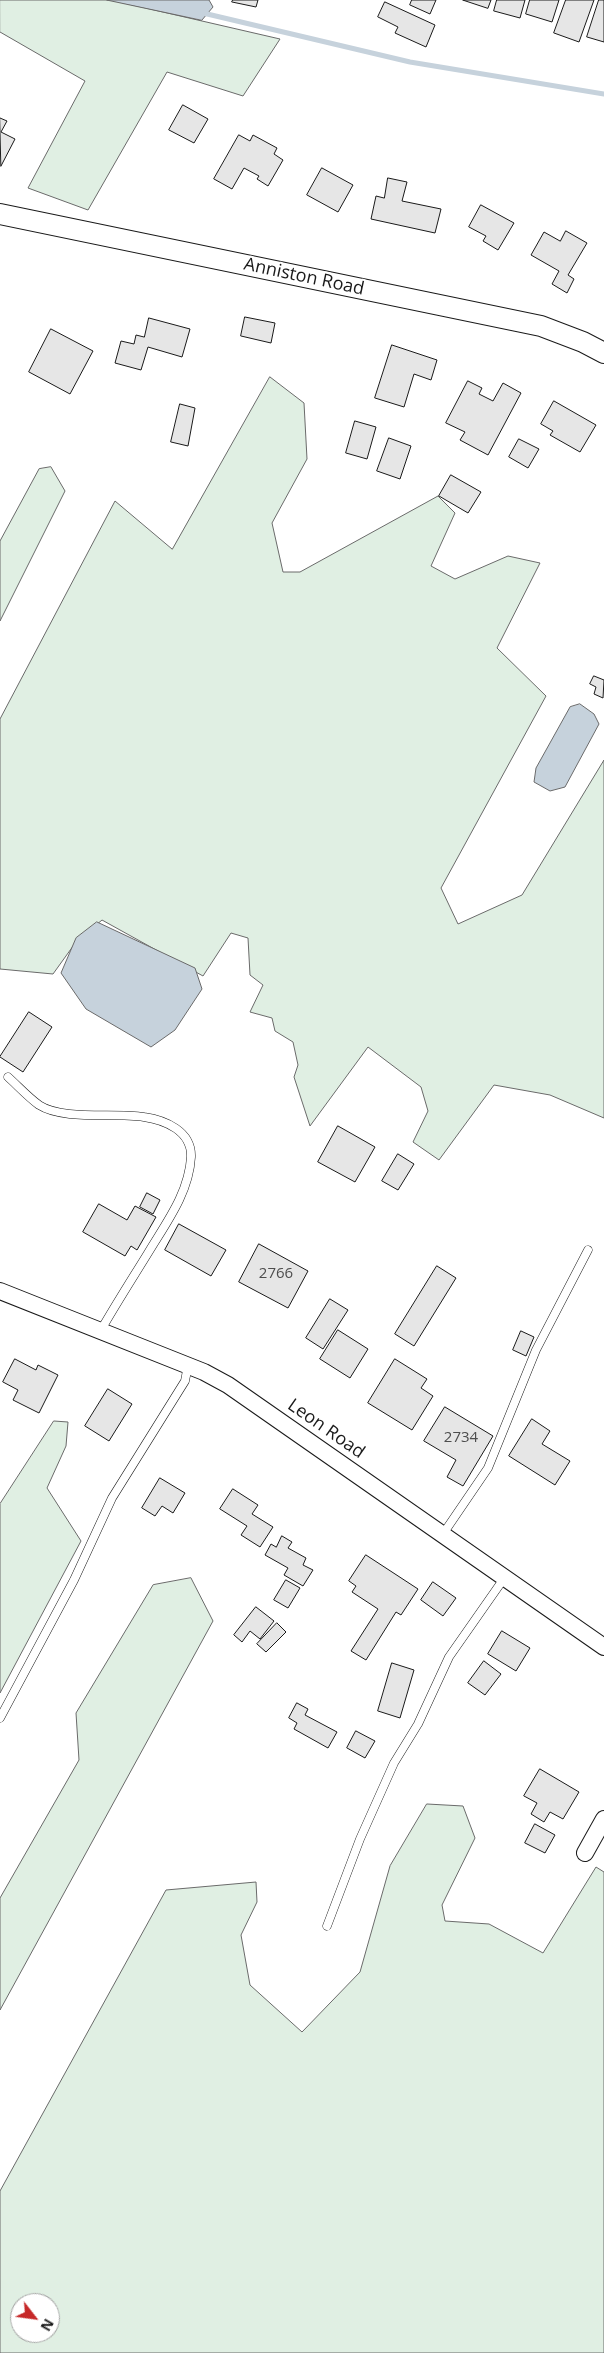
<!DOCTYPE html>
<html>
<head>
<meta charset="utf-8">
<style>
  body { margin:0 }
  #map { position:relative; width:604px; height:2353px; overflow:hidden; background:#fff; font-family:"Open Sans",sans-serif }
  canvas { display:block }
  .north { position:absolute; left:10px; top:2293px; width:50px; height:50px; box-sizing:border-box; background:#fff; border:1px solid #a3a3a3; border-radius:50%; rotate:120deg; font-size:14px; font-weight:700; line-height:20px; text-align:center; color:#1a1a1a }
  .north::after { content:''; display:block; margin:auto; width:18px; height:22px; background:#c62828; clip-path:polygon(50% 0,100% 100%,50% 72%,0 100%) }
</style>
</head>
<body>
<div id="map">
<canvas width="604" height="2353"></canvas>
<div class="north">N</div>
</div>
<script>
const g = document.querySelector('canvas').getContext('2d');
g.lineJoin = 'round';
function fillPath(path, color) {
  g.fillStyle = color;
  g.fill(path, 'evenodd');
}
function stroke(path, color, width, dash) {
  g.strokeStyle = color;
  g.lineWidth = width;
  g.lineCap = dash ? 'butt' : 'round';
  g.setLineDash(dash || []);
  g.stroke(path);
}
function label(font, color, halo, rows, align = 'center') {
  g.font = font + ' "Open Sans",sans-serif';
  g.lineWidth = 4;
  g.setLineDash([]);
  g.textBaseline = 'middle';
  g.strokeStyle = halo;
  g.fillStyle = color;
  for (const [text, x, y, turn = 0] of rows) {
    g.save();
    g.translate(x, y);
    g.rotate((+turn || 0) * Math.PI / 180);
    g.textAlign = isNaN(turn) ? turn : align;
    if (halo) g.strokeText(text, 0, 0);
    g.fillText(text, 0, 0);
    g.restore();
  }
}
const green = new Path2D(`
  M0 0H111L280 39 243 96 167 72 88 210 28 188 85 81 0 32Z
  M270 377 304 403 307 459 272 523 283 572H300L438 496 455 513 431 566 455 579 508 556 540 563 497 648 546 696 441 888 458 924 522 895 604 760V1118L550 1095 494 1085 439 1160 413 1142 428 1111 421 1087 368 1047 310 1126 294 1077 298 1065 293 1042 275 1031 272 1018 250 1012 263 985 250 975 248 938 231 933 203 976 102 920 76 942 53 974 0 969V719L115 501 172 549Z
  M51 467 65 491 0 621V541L39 469Z
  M54 1421 68 1422 66 1446 47 1488 81 1541 0 1693V1504Z
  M191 1578 213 1621 0 2010V1898L79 1760 76 1713 153 1585Z
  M427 1804 463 1806 475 1838 442 1905 445 1921 489 1924 543 1953 596 1867 604 1872V2353H0V2191L166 1890 256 1882 257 1902 241 1935 250 1985 302 2032 360 1972 390 1866ZM20 2303H50V2333H20Z`);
const water = new Path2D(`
  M107 0H209L213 7 202 20Z
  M580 704 594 714 599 724 565 787 550 791 534 782 536 768 570 707Z
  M97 922 195 968 202 989 175 1030 151 1047 86 1009 61 973 76 938Z`);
const stream = new Path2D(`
  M203 13 410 62 604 94`);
const building = new Path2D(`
  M233 0H258L256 7 232 2Z
  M412 0H436L430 14 410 5Z
  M463 0H491L488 8Z
  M497 0H525L520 18 494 11Z
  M530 0H559L552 22 526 14Z
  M566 0H594L579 42 554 33Z
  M599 0H604V42L587 37Z
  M385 2 435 25 426 47 395 33 398 27 378 17Z
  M183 105 208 119 194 143 169 130Z
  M0 118 7 121 1 132 15 139 1 166Z
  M239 135 250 141 253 135 277 148 274 154 283 160 268 186 257 179 259 176 244 168 232 189 214 179Z
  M322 168 353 185 338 212 307 195Z
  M388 178 407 182 402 201 441 209 435 233 371 219 376 196 384 198Z
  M481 205 514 223 498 250 483 241 486 236 469 227Z
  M566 231 587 243 568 275 574 279 567 293 552 284 559 271 531 255 544 232 560 241Z
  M245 317 275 323 271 343 241 336Z
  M149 318 190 329 182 357 148 347 141 370 115 363 121 341 134 344 136 335 144 337Z
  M51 329 93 351 70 394 29 372Z
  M392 345 437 360 431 380 414 374 404 407 375 398Z
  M468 381 482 388 479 394 493 401 503 383 521 393 488 455 460 440 465 432 446 423Z
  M554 401 596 425 580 452 550 435 553 431 541 424Z
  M180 404 195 408 188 446 171 442Z
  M355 421 376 427 367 459 346 453Z
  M389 438 411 446 400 479 377 471Z
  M519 439 539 449 528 468 509 457Z
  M451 475 481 492 468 513 439 496Z
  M594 676 604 680 603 698 594 694 596 687 590 684Z
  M29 1012 52 1027 23 1072 0 1057Z
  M338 1126 375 1147 355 1182 318 1162Z
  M398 1154 414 1164 398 1190 382 1181Z
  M147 1193 160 1200 153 1214 140 1207Z
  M99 1204 127 1220 135 1206 156 1217 137 1250 131 1246 125 1256 83 1232Z
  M179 1224 226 1250 211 1276 165 1250Z
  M259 1244 308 1271 288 1308 239 1282Z
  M437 1266 456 1278 414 1346 395 1334Z
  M330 1299 348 1310 323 1349 306 1338Z
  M338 1330 368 1349 350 1378 320 1359Z
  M521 1331 534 1337 526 1356 513 1350Z
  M15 1359 36 1370 38 1365 58 1375 39 1413 13 1400 18 1390 3 1382Z
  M395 1359 427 1379 421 1388 433 1396 412 1430 368 1403Z
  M108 1389 132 1404 109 1441 85 1426Z
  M445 1407 493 1436 463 1486 447 1477 456 1460 424 1441Z
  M532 1419 550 1431 542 1444 570 1461 555 1485 509 1456Z
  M160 1478 185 1493 173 1513 162 1506 155 1516 142 1508Z
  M233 1489 258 1505 252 1514 273 1527 260 1547 241 1535 247 1526 220 1509Z
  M282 1536 292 1542 288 1548 306 1558 303 1565 313 1570 303 1586 284 1575 288 1568 265 1555 271 1544 276 1547Z
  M366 1555 418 1589 401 1615 396 1612 366 1660 351 1651 378 1609 352 1592 356 1586 349 1581Z
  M286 1580 300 1588 288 1608 274 1600Z
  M433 1582 456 1598 443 1616 421 1600Z
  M256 1607 274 1621 260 1639 250 1631 242 1642 234 1635Z
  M277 1623 286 1632 266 1652 257 1644Z
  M502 1631 530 1648 516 1671 488 1654Z
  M484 1661 501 1674 485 1695 468 1683Z
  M392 1663 414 1670 400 1718 378 1711Z
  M297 1703 308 1709 305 1715 337 1732 328 1748 294 1729 297 1723 289 1718Z
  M356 1731 375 1741 365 1758 347 1748Z
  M540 1769 579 1792 563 1819 550 1812 544 1822 531 1814 537 1803 524 1796Z
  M535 1824 555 1835 545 1853 525 1843Z`);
const service = new Path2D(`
  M8 1077C18 1086 28 1097 39 1105 64 1121 115 1112 144 1117 165 1120 192 1131 191 1157 189 1193 166 1223 148 1253 132 1279 116 1304 101 1330
  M443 1534 488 1468 536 1350 588 1250
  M0 1718 74 1580 112 1498 185 1381 188 1365
  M327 1926 360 1839 394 1763 418 1724 449 1657 505 1577`);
const minor = new Path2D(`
  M0 1291 204 1372 228 1385 604 1647
  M585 1853 604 1819`);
const tertiary = new Path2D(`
  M0 214 541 326 583 342 604 353`);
const numberNames = [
  ["2766",276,1274],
  ["2734",461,1438]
];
const streetNames = [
  ["Anniston Road",304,277,12],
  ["Leon Road",326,1429,35]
];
fillPath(green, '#e0efe3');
stroke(green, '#6a6a6a', 1);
fillPath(water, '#c6d2dc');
stroke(water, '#6a6a6a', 1);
stroke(stream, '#c6d2dc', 5);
fillPath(building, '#e6e6e6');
stroke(building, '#1a1a1a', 1);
stroke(service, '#1a1a1a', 9);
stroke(minor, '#1a1a1a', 18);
stroke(tertiary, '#1a1a1a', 22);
stroke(service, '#fff', 8);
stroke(minor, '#fff', 16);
stroke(tertiary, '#fff', 20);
label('15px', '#4d4d4d', null, numberNames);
label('18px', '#1a1a1a', '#fff', streetNames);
</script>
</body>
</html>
